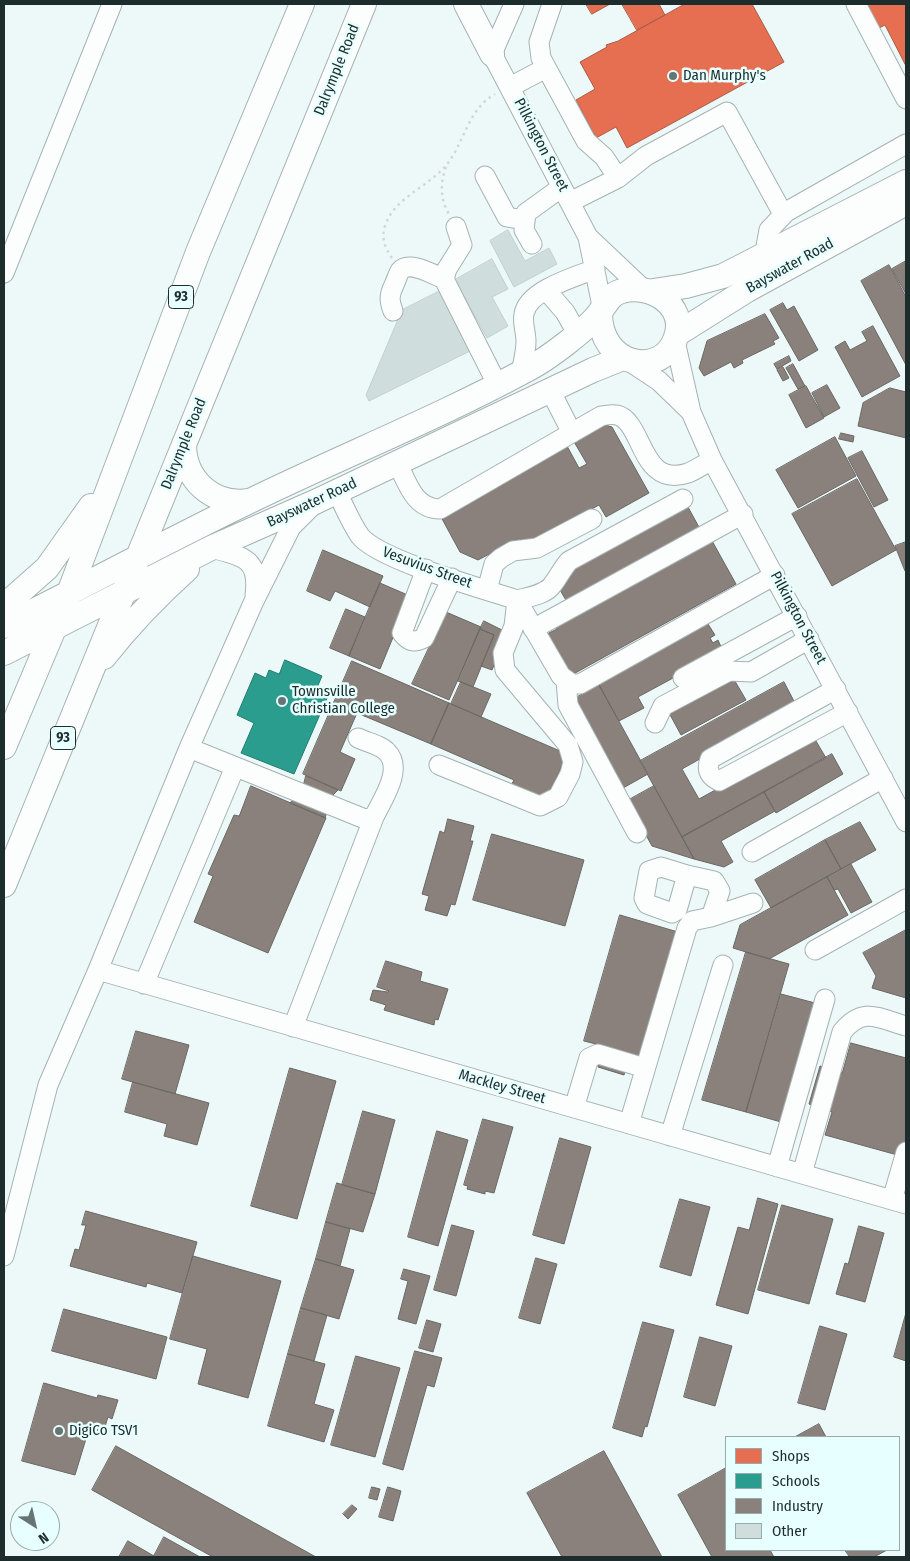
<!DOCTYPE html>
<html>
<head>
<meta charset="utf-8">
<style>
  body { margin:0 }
  #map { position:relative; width:910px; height:1561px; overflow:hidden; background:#edf9f9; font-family:"Fira Sans Condensed",sans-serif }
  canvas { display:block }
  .frame { position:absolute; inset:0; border:5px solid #1d2c2c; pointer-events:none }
  .legend { position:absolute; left:725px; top:1436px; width:175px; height:115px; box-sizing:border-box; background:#e7fffe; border:1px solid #96abaa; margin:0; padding:6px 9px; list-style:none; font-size:15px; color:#1d2c2c }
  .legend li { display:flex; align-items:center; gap:10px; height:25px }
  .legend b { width:25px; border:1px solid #96abaa }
  .north { position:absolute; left:10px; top:1501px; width:50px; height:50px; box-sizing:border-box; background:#e7fffe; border:1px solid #96abaa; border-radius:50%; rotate:145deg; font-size:14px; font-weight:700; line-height:20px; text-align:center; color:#1d2c2c }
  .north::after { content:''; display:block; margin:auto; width:18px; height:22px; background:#667474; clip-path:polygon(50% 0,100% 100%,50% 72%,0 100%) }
</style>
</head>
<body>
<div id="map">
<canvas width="910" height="1561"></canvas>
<div class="frame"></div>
<ul class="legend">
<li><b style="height:14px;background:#e76f51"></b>Shops</li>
<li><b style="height:14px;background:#2a9d8f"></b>Schools</li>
<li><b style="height:14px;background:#8a817c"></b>Industry</li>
<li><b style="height:14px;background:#d0dddd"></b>Other</li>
</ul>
<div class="north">N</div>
</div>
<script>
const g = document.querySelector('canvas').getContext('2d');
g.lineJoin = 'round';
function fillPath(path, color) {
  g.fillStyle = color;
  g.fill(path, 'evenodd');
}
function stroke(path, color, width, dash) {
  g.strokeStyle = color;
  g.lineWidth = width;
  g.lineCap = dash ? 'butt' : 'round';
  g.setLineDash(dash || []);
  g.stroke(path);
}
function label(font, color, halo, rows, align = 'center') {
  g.font = font + ' "Fira Sans Condensed",sans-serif';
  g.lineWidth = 5;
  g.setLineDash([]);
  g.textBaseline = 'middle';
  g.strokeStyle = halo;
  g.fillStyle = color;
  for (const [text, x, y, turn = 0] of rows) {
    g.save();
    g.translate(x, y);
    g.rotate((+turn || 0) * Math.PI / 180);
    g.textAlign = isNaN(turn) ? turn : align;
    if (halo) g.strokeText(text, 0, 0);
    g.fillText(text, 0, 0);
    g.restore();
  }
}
const shops = new Path2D(`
  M586 4H610L592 14Z
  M622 4H659L665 15 637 30Z
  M685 4H752L784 62 627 148 616 127 596 138 576 100 595 89 580 62 607 47 606 45 618 41Z
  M865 4H906V66L885 25 879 28Z`);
const schools = new Path2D(`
  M285 660 322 676 316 690 328 696 294 774 241 753 254 723 237 715 255 673 266 678 269 670 279 674Z`);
const industry = new Path2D(`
  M906 261V294L892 269Z
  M889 265 906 297V365L861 281Z
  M783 303 787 310 794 306 818 350 799 361 770 310Z
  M765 314 779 338 773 341 775 344 742 360 743 363 734 368 731 362 704 376 699 368 707 341Z
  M873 326 900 376 862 397 835 347 845 341 850 350 867 341 862 332Z
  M789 356 791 361 777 369 774 364Z
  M793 364 805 386 798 389 786 368Z
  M783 367 789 378 783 381 777 370Z
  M827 385 840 408 824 417 812 393Z
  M806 386 824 418 806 428 789 395Z
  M890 388 906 392V438L858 426 863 403Z
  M602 424 612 427 649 493 606 517 599 505 533 542 518 539 478 560 460 552 441 517 567 446 579 468 587 464 573 440Z
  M841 433 854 436 853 442 839 439Z
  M835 437 856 476 798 508 776 470Z
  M862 451 888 500 874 507 848 458Z
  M857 479 896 550 832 586 792 514Z
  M688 507 700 529 567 602 559 588 565 574Z
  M711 539 736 584 568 677 545 635 557 629 555 625Z
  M906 542V571H905L895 546Z
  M323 550 383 576 370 607 335 591 330 601 307 591Z
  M380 583 410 596 380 669 349 656Z
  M346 609 365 617 349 656 330 648Z
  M446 612 481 627 449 700 412 684Z
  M484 621 502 630 504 642 492 670 481 666 494 635 480 629Z
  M708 624 715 635 710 638 713 643 718 640 723 651 638 697 644 708 619 721 599 685Z
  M480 629 494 635 473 687 458 681Z
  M352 661 449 703 431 744 357 713 340 752 355 759 341 791 303 774Z
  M732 676 746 700 681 735 668 711Z
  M461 682 491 694 481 717 451 704Z
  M784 682 796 705 682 769 699 799 813 736 826 758 682 837 640 761Z
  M599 685 648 774 623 788 574 699Z
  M449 703 567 754 544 806 508 791 514 780 431 744Z
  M832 754 843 774 776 813 764 792Z
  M306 776 338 790 332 796 325 818 290 803 302 790Z
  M251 786 326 818 268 953 194 922 213 876 208 874 234 815 239 816Z
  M654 786 682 837 694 859 652 846 627 801Z
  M764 792 775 811 721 841 733 862 724 867 694 859 682 837Z
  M448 819 474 826 470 841H473L455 905 451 904 447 916 425 910 429 896 422 894 440 831 444 833Z
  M860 822 876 850 841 869 825 840Z
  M492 834 584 860 565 926 473 900Z
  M825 840 841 869 771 908 755 880Z
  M851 864 872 902 851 913 838 889 834 890 827 877Z
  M827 877 848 915 769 959 733 948 740 925Z
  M620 915 678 932 641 1058 629 1054 624 1075 598 1067 604 1046 584 1041Z
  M906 930V998L872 988 876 976 863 953Z
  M746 952 789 964 746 1112 702 1100Z
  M386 961 422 972 420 981 448 989 438 1020 435 1019 434 1025 384 1010 386 1005 370 1000 373 990 388 992 389 991 377 987Z
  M781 994 815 1003 781 1122 746 1112Z
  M136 1031 189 1045 175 1094 122 1079Z
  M851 1043 906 1058V1138L901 1156 825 1135 832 1112 809 1104 820 1066 842 1073Z
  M290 1068 336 1081 297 1219 251 1206Z
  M133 1082 209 1103 197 1145 164 1136 167 1124 125 1112Z
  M363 1111 395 1120 375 1194 342 1185Z
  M483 1119 513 1127 494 1193 485 1191V1194L467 1189 468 1186 464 1185Z
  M437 1131 468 1140 438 1246 408 1237Z
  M560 1138 591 1147 564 1244 533 1235Z
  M337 1183 375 1194 363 1232 326 1222Z
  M758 1198 778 1204 748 1314 716 1305 738 1227 749 1230Z
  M680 1199 710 1207 691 1276 660 1267Z
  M782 1205 833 1219 809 1304 758 1290Z
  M86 1211 197 1242 182 1293 147 1283 146 1287 70 1266 75 1249 79 1250 86 1225H82Z
  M326 1222 350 1229 340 1266 316 1259Z
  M452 1225 474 1231 456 1296 434 1290Z
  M859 1226 884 1233 865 1302 836 1294 845 1263 848 1264Z
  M193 1256 281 1281 248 1398 198 1384 207 1349 170 1339Z
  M536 1258 557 1264 540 1324 519 1318Z
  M316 1259 354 1270 339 1319 301 1308Z
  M404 1269 430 1276 416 1324 398 1319 408 1281 401 1279Z
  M301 1308 327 1315 314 1361 288 1354Z
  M64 1309 167 1337 156 1379 52 1351Z
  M906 1313V1361L894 1357Z
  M427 1320 441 1324 433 1352 419 1348Z
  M643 1322 674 1330 647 1427 645 1426 642 1437 613 1428Z
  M820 1326 847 1334 825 1410 798 1403Z
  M700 1337 732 1346 715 1406 684 1397Z
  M415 1351 442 1358 434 1387 427 1385 403 1470 383 1464Z
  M288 1354 325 1364 314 1404 334 1410 324 1442 268 1426Z
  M356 1356 400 1368 375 1457 331 1445Z
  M44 1383 97 1398 98 1395 118 1400 112 1419 108 1417 103 1433 89 1429 75 1475 22 1461Z
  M819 1424 826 1437H795Z
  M116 1446 316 1557H213L92 1490Z
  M604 1451 662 1557H562L527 1493Z
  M726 1468V1550H770L774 1557H712L678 1495Z
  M372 1487 380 1489 377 1500 369 1498Z
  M388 1487 401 1491 393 1521 379 1517Z
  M352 1505 357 1509 348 1519 343 1514Z
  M164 1537 200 1557H156L154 1556Z
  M128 1541 154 1556 156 1557H119Z
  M845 1550H887L874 1557H850Z`);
const building = new Path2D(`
  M508 230 525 261 549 248 557 264 514 287 490 241Z
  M492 259 508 289 492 297 508 326 487 338 455 280Z
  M442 290 472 350 369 401 366 395 402 310Z`);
const path = new Path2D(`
  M446 167C440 183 440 199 449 214
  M392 258C385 248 381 238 385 226 395 196 430 187 448 163 464 142 469 108 495 94`);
const minor = new Path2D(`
  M514 4 492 54 588 237 602 306
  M552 4 539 42 541 58 586 141 604 157 618 178
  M856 4 906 99
  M510 87 546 68
  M485 176 507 217 524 220
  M570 202 618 178 646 156 727 112 783 214
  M456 227 462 245 447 269 444 279 497 384
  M588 237 643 289
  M532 244 524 230 526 213 562 187
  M764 257 769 230 786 212 906 144
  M4 273 112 4
  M546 290 565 312 577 333
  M393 311C389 301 389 295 394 285 396 281 398 274 400 271 409 260 434 275 444 279
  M675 341 691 412 712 460 906 822
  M629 361 659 381 691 412
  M521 373C523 362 526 352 526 341 526 332 522 323 524 314 528 290 575 277 595 269
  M550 390 572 433
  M397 462C407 482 414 509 440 509L601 416C606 415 612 414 617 415 644 422 640 489 688 473 696 470 704 464 712 460
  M337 492C344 506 351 523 360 536 379 560 484 589 517 600
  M211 548C242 556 260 558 255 595
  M426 569 402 633C409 642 414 643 424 638L452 578
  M487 590 494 564 501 558 513 551 537 548 592 519
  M517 600 561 676 572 684H580L775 575
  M517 600C528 597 546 595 553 584 559 576 562 569 569 561L683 499
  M533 629 743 514
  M683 678 797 616
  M566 681 568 705 637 833
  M836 689 710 759C706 770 709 776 719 781L848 712
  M655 723 663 706 729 671 751 672 809 639
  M189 748 365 819 374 817C382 800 404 769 387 752 381 745 366 742 358 738
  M439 765 540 806 558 797 570 774 573 762 568 745 505 670 503 653 514 626 517 600
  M752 852 883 778
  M711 917 753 903
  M815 950 906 899
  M98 970 906 1204
  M144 984 235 767
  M293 1027 374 817
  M574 1108 589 1058 598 1054 645 1068
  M629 1124 687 928 692 921 711 917 720 891 714 881 687 875 677 910 672 913 647 904 644 898 649 871 661 867 687 875
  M670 1136 723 965
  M777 1167 825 999
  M802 1174 842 1032C863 1006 878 1018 906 1026
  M892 1200 906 1152
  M4 1256 48 1085 98 970 189 748 254 601 291 527 311 507`);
const major = new Path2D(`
  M466 4 492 54
  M653 291 686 286 723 276 906 182
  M677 334 747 290 906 203
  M184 444C184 480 213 506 249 501
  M4 606 47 568 91 506
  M4 626C86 585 167 541 250 501 342 456 438 418 528 369 546 360 589 328 600 312 607 303 610 294 622 291 650 283 687 305 676 337 663 379 599 367 600 312
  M4 653 211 548 315 502 593 370 623 358
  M104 657C129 625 157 596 187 569
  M4 747 69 593 198 252 302 4
  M4 885 364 4`);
const markers = [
  [673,76,5,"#667474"],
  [282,701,5,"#667474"],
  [59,1431,5,"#667474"]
];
const shields = [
  [181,297,25],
  [63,738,25]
];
const shieldNames = [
  ["93",181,297],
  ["93",63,738]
];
const streetNames = [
  ["Dalrymple Road",337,70,-68],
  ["Pilkington Street",541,145,63],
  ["Bayswater Road",790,266,-29],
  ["Dalrymple Road",184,444,-68],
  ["Bayswater Road",312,503,-25],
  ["Vesuvius Street",427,568,20],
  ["Pilkington Street",798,618,62],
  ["Mackley Street",502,1087,16]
];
const poiNames = [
  ["Dan Murphy's",683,76],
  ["Townsville",292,692],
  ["Christian College",292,709],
  ["DigiCo TSV1",69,1431]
];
fillPath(shops, '#e76f51');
stroke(shops, '#aa5b46', 1);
fillPath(schools, '#2a9d8f');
stroke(schools, '#267b71', 1);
fillPath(industry, '#8a817c');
stroke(industry, '#696864', 1);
fillPath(building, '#d0dddd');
stroke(building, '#c3cfcf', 1);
stroke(minor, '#a6b2b2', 21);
stroke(major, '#a6b2b2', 26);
stroke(path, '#d3d6d6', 2.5, [2.5, 4]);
stroke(minor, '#fcfefe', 19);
stroke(major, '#fcfefe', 24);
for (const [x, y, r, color] of markers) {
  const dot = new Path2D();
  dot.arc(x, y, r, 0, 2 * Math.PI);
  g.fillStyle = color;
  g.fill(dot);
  stroke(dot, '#e7fffe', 2);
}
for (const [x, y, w] of shields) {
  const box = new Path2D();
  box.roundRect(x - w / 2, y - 11.5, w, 23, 4);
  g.fillStyle = '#e7fffe';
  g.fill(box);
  stroke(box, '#1d2c2c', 1);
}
label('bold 14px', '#1d2c2c', null, shieldNames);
label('15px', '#1d2c2c', '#e7fffe', streetNames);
label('15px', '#1d2c2c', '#e7fffe', poiNames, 'left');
</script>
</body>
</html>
